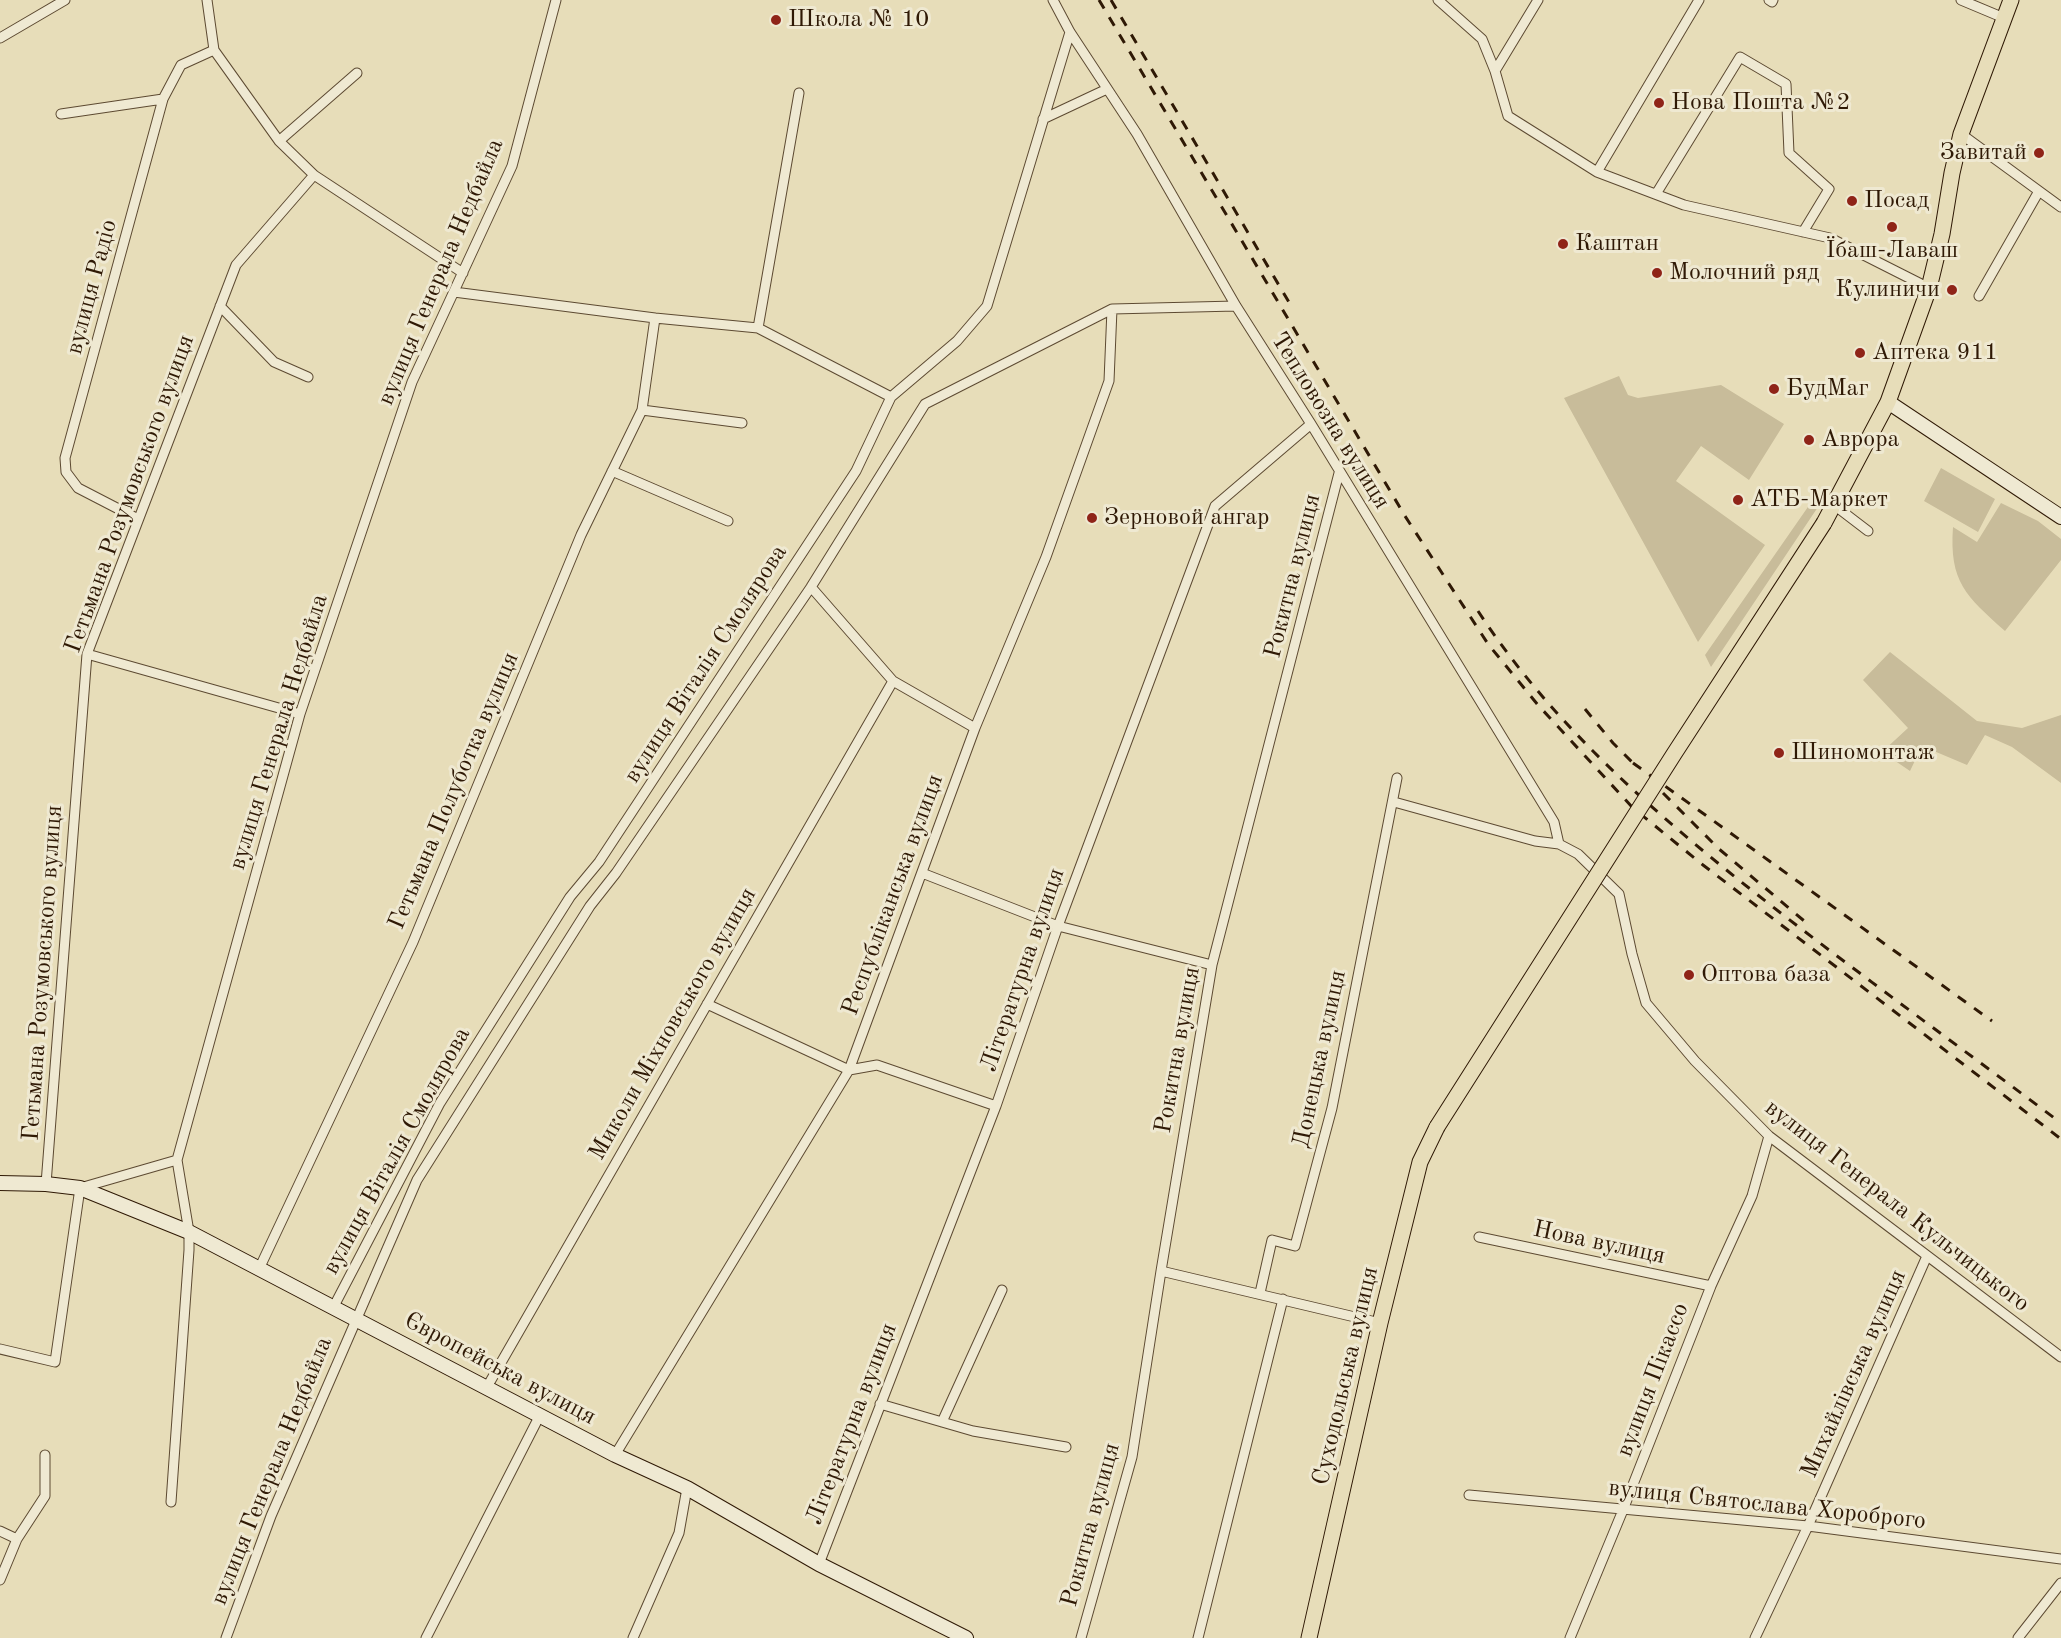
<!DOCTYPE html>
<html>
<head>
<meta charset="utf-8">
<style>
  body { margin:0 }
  canvas { display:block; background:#e7ddb9 }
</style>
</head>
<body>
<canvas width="2061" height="1638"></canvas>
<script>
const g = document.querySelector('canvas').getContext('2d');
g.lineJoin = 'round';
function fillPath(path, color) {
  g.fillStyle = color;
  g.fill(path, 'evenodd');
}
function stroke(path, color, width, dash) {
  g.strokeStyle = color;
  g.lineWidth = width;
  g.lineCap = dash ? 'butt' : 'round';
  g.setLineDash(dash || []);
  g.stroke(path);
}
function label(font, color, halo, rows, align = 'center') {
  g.font = font + ' "Old Standard TT",serif';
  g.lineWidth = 6;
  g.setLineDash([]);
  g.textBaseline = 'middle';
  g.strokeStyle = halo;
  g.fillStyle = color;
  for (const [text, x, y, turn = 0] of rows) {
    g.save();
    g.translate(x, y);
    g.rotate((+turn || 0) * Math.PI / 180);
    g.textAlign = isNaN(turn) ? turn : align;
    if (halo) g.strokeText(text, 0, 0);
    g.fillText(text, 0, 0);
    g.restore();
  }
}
const green = new Path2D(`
  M1619 376 1628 395 1638 398 1721 385 1784 424 1749 480 1701 446 1676 481 1765 545 1698 642 1564 398Z
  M1941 468 1995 499 1978 532 1924 501Z
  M1813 502 1818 504V507L1711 667 1705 655 1810 504Z
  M2001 503 2038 521 2061 539V560L2005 631C1966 596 1949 582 1953 527L1977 542Z
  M1890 652 1977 721 2022 728 2061 715V783L2012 747 1985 735 1967 765 1922 746 1910 771 1882 752 1908 728 1863 680Z`);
const street = new Path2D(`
  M207 0 214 50 279 141 314 175 463 273
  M1053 0 1070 32 1137 134 1236 306 1311 424 1554 822 1559 844 1578 854 1619 894 1632 954 1646 1003 1695 1061 1769 1136 2061 1357
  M1438 0 1482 39 1495 71 1508 116 1597 172 1684 205 1830 238 1929 288
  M1769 0 1772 2 1773 0
  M1961 0 2004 18
  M0 38 65 0
  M1495 71 1538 0
  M61 114 163 99
  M1043 119 1107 89
  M1961 134 2061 207
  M279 141 357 73
  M1597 172 1699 0
  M1656 194 1740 57 1786 84 1789 153 1829 189 1803 232
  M454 292 655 318 758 328 891 397
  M1979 296 2039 191
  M220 306 274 362 308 377
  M758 328 799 93
  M642 410 742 423
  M612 471 728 521
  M1834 505 1868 531
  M138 519 78 488 66 472 65 458 163 99 181 65 214 50
  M811 587 893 681 975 728
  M87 654 300 714
  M1394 802 1535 841 1559 844
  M922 873 1058 926 1212 965
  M707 1004 849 1070 877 1065 996 1106
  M46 1184 87 654 236 265 314 175
  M1479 1237 1711 1286
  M259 1269 413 942 581 535 642 410 655 318
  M1161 1271 1380 1323
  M1260 1293 1272 1240 1295 1246 1332 1108 1397 778
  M333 1308 440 1103 570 897 599 862 856 471 891 397 957 341 987 306 1070 32
  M0 1349 55 1362 80 1188 177 1160
  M487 1387 893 681
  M880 1404 973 1431 1066 1447
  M942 1422 1002 1290
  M615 1455 849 1070 975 728 1046 557 1109 381 1112 309
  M1469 1495 1808 1526 2061 1559
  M171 1502 189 1250V1232L177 1160 300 714 412 382 512 166 556 0
  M0 1531 17 1539 45 1496V1455
  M819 1564 996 1106 1058 926 1215 506 1311 424
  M0 1580 17 1539
  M226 1638 271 1516 417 1180 590 906 616 873 811 587 925 404 1112 309 1236 306
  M426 1638 540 1415
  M633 1638 679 1533 687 1488
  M1081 1638 1132 1457 1161 1271 1212 965 1339 473
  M1198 1638 1283 1299
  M1570 1638 1623 1510 1711 1286 1752 1196 1769 1136
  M1755 1638 1808 1526 1927 1256
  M2018 1638 2061 1583`);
const secondary = new Path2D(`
  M1888 402 2061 517
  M0 1183 46 1184 80 1188 189 1232 615 1455 687 1488 819 1564 966 1638`);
const primary = new Path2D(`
  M1824 523 1888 402 1929 288 1942 234 1952 173 1961 134 2011 0
  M1309 1638 1380 1323 1420 1162 1437 1127`);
const rail = new Path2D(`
  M1099 0 1405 516 1488 644 1538 705 1633 808 1703 865 2061 1139
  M1111 0 1290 304
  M1478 611C1557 732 1669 826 1782 914 1874 985 1968 1053 2061 1123
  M1585 709 1613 743 1637 767
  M1633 763 1992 1021
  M1663 793 1719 849 1809 925`);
const primaryBridge = new Path2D(`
  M1437 1127 1674 754 1824 523`);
const markers = [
  [776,20,6,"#8f2418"],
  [1659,103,6,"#8f2418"],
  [2039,153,6,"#8f2418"],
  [1852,201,6,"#8f2418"],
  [1892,227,6,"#8f2418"],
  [1563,244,6,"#8f2418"],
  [1657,273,6,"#8f2418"],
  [1952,290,6,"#8f2418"],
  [1860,353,6,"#8f2418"],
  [1774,389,6,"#8f2418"],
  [1809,440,6,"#8f2418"],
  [1738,500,6,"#8f2418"],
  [1092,518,6,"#8f2418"],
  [1779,753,6,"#8f2418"],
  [1689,975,6,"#8f2418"]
];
const poiNames = [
  ["Школа № 10",788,20],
  ["Нова Пошта №2",1671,103],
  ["Завитай",2027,153,"right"],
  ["Посад",1864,201],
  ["Каштан",1575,244],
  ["Їбаш-Лаваш",1892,251,"center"],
  ["Молочний ряд",1669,273],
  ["Кулиничи",1940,290,"right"],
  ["Аптека 911",1872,353],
  ["БудМаг",1786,389],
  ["Аврора",1821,440],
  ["АТБ-Маркет",1750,500],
  ["Зерновой ангар",1104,518],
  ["Шиномонтаж",1791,753],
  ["Оптова база",1701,975]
];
const streetNames = [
  ["вулиця Генерала Недбайла",441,272,-67],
  ["вулиця Радіо",92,287,-75],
  ["Тепловозна вулиця",1330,421,58],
  ["Гетьмана Розумовського вулиця",130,494,-70],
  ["Рокитна вулиця",1293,576,-76],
  ["вулиця Віталія Смолярова",706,664,-57],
  ["вулиця Генерала Недбайла",279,732,-73],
  ["Гетьмана Полуботка вулиця",454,791,-67],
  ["Республіканська вулиця",893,895,-70],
  ["Літературна вулиця",1023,970,-71],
  ["Гетьмана Розумовського вулиця",43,973,-86],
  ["Миколи Міхновського вулиця",673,1024,-60],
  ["Рокитна вулиця",1178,1050,-80],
  ["Донецька вулиця",1320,1059,-78],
  ["вулиця Віталія Смолярова",397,1151,-61],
  ["вулиця Генерала Кульчицького",1897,1206,38],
  ["Нова вулиця",1599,1243,12],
  ["Європейська вулиця",500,1369,28],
  ["Михайлівська вулиця",1854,1374,-66],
  ["Суходольська вулиця",1346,1376,-77],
  ["вулиця Пікассо",1653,1380,-69],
  ["Літературна вулиця",852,1424,-69],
  ["вулиця Генерала Недбайла",272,1471,-68],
  ["вулиця Святослава Хороброго",1767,1505,6],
  ["Рокитна вулиця",1091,1525,-75]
];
fillPath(green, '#c8bc9a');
stroke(street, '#5d4a32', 11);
stroke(secondary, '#2f1905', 16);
stroke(primary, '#2f1905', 17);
stroke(street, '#efe9d2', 9);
stroke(secondary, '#efe9d2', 14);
stroke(primary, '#e7ddb9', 15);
stroke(rail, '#2f1905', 3, [10, 10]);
stroke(primaryBridge, '#2f1905', 17, []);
stroke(primaryBridge, '#e7ddb9', 15);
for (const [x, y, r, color] of markers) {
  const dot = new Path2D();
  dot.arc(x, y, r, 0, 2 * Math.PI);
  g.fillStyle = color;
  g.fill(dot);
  stroke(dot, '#efe9d2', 2);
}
label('24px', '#2f1905', '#efe9d2', poiNames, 'left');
label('24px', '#2f1905', '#efe9d2', streetNames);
</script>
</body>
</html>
